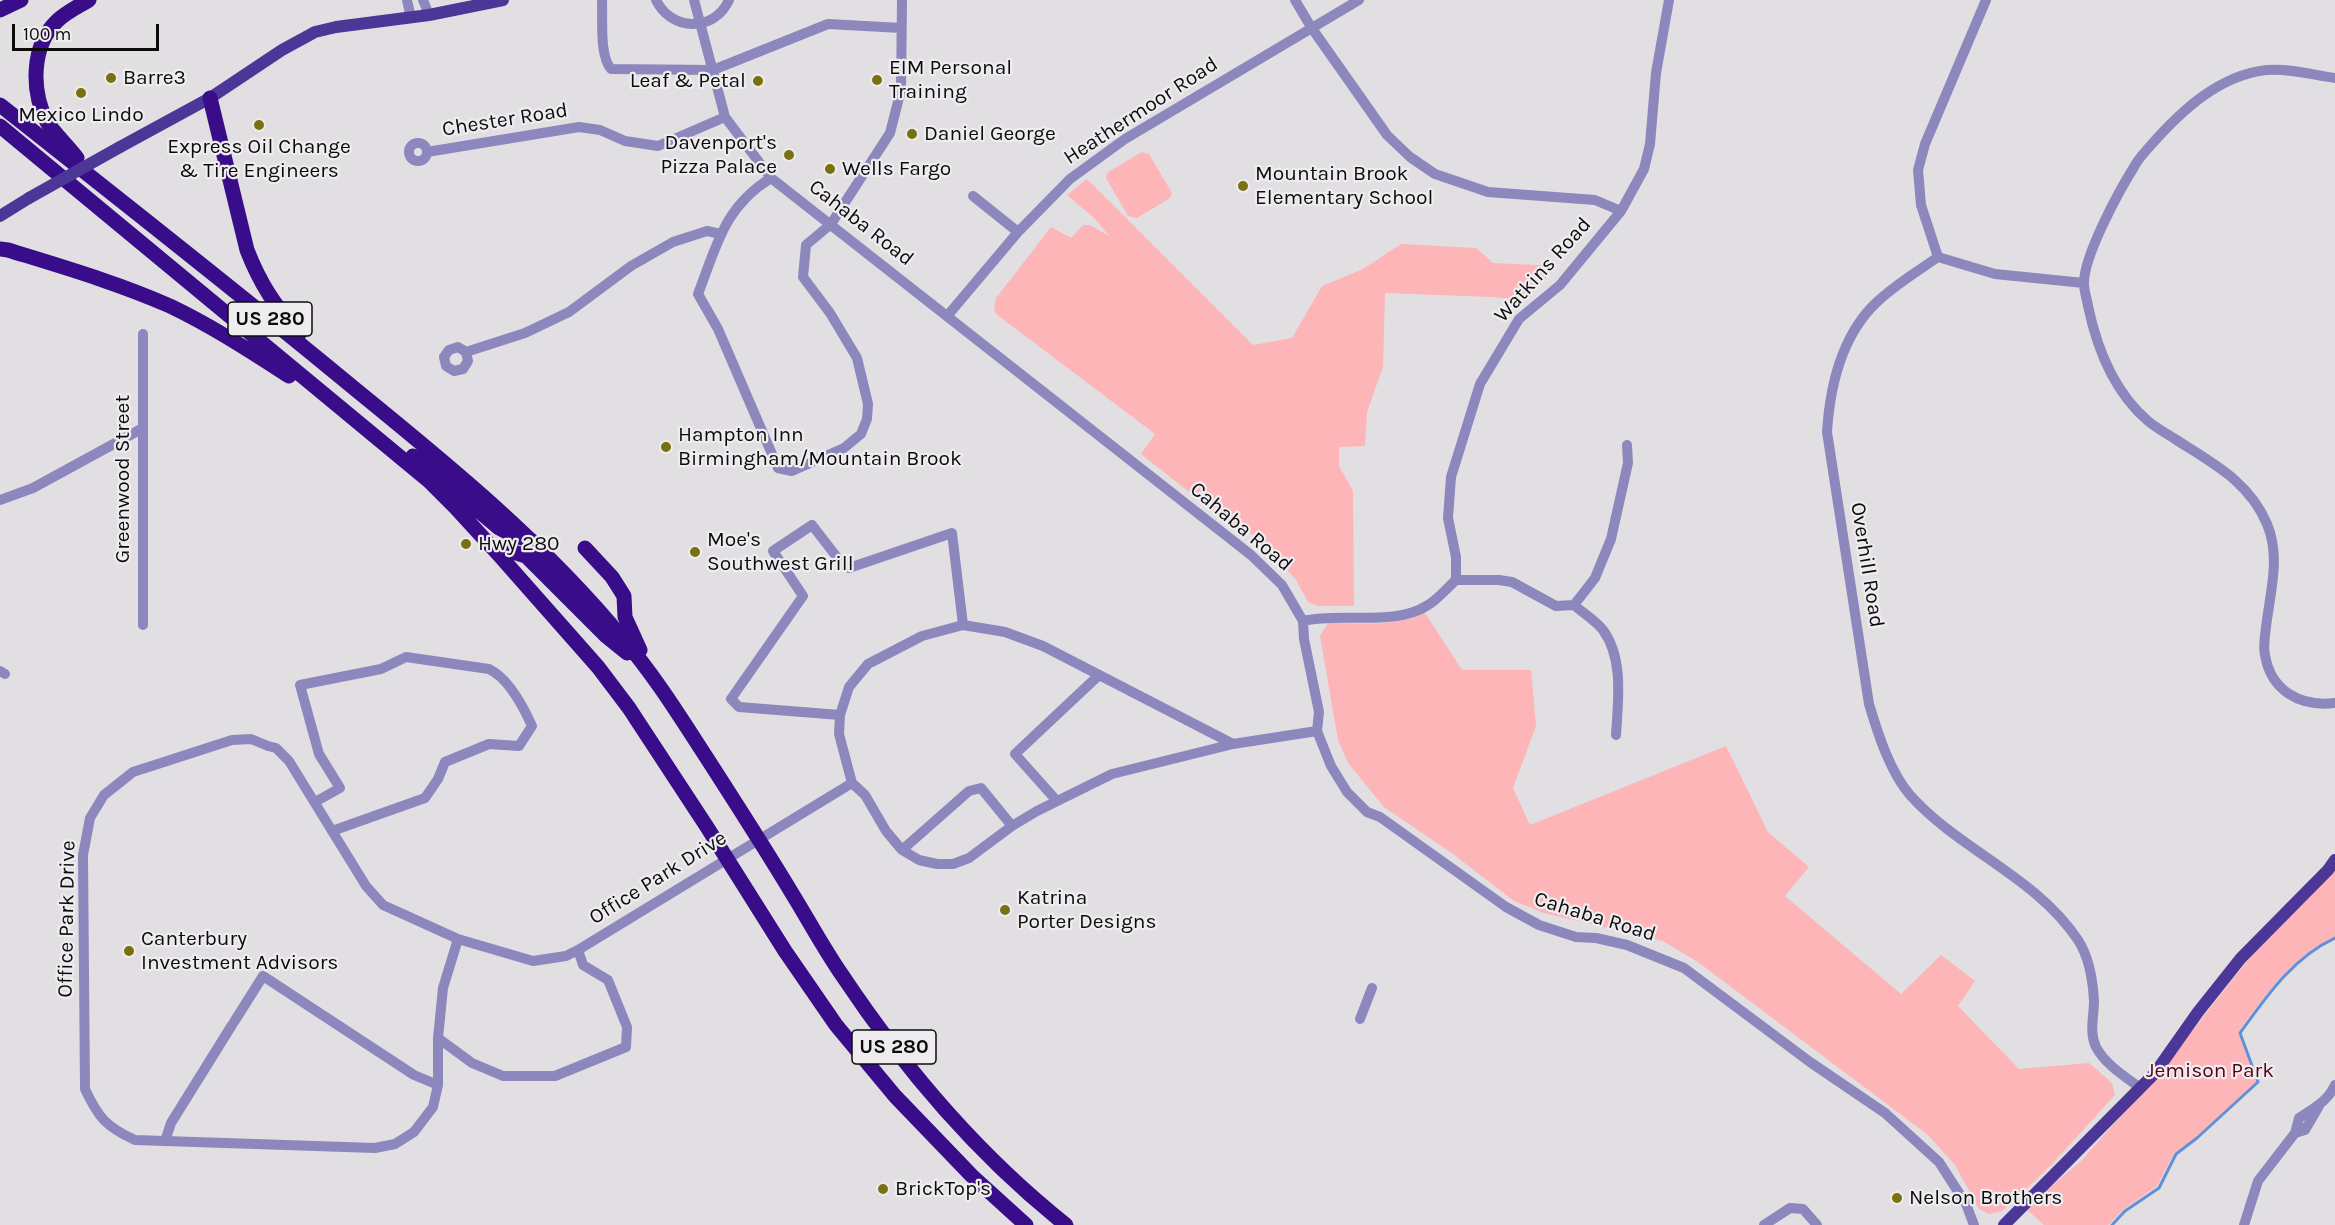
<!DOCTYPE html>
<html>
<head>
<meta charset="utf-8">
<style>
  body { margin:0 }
  #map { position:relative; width:2335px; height:1225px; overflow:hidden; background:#e2dfe3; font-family:Karla,sans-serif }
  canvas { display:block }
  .scale { position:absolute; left:12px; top:24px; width:147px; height:27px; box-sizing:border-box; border:3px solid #0c0b0c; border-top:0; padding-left:8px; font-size:18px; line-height:21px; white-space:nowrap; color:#0c0b0c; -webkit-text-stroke:4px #efecf0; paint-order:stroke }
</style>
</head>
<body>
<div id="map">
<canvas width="2335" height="1225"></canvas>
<div class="scale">100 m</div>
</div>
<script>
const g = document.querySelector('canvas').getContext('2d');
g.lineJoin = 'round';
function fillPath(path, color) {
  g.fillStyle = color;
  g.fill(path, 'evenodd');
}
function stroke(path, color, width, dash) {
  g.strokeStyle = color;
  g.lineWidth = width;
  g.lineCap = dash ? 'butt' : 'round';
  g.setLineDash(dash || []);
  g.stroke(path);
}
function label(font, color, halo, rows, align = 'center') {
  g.font = font + ' Karla,sans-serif';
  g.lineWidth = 4.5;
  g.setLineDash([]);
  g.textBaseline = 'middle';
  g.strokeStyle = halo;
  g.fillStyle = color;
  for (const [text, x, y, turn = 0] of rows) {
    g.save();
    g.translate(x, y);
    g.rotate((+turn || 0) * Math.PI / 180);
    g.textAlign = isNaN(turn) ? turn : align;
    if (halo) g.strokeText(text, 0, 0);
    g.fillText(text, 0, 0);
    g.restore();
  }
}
const green = new Path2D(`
  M1142 152 1149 154 1172 193 1170 198 1137 218 1128 216 1106 178 1108 172Z
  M1087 179 1253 345 1292 338 1322 286 1363 269 1401 244 1476 248 1493 263 1557 266 1526 300 1490 297 1385 293 1383 367 1367 412 1365 446 1339 447V466L1353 491 1354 606H1318L1308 602 1296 580 1270 550 1244 528 1227 522 1141 454 1155 434 996 314 994 308 996 298 1051 227 1071 238 1083 225H1090L1109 236 1095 219 1067 195Z
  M1425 613 1462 670H1531L1536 726 1513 788 1530 825 1726 746 1768 832 1809 867 1785 896 1901 994 1941 955 1975 981 1958 1006 2019 1069 2089 1063 2112 1083 2115 1095 2053 1163 2017 1198 2002 1211 1989 1214 1979 1209 1955 1165 1928 1135 1698 962 1663 941 1544 913 1514 901 1453 854 1384 807 1348 763 1338 740 1320 636 1328 623C1360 623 1395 627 1425 613Z
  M2335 869V937C2292 955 2265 996 2238 1032L2256 1082 2196 1137 2174 1153 2157 1186 2124 1209 2108 1225H2044L2025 1208 2080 1162 2160 1072 2251 956Z`);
const stream = new Path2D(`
  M2112 1225 2125 1211 2159 1188 2176 1154 2197 1138 2258 1082 2240 1033C2266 997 2293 957 2335 938`);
const minor = new Path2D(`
  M407 0 411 18
  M423 0 429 15
  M602 0C603 18 599 55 611 69L713 70 828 24 901 28
  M656 0C671 31 714 33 729 0
  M694 0 725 117 771 178 1251 555 1282 585 1303 621 1304 639 1319 712 1317 731 1331 766 1347 792 1367 812 1380 817 1506 907 1539 925 1576 937 1596 938 1627 945 1684 968 1810 1062 1885 1113 1939 1162 1966 1204 1974 1225
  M1295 0 1311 27 1387 135 1410 157 1435 174 1488 192 1595 200 1621 211
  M2335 78C2313 75 2289 68 2267 70 2219 75 2181 111 2151 145 2145 152 2138 159 2134 167 2119 191 2083 257 2084 284 2084 291 2087 299 2088 306 2097 349 2114 392 2148 421 2156 428 2166 433 2175 439 2212 463 2249 481 2267 524 2281 557 2270 593 2266 627 2265 636 2263 646 2265 655 2271 691 2300 707 2335 703
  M409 152a9 9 0 1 1 18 0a9 9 0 1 1-18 0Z
  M427 152 579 127 600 130 625 141 658 146 725 117
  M771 178C724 207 717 245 698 294L718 329 778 468 792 471 844 448 861 434 867 419 868 404 857 358 830 313 803 277 806 245 831 224 890 133 901 90 902 0
  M973 196 1018 232
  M1938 257C1918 271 1896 284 1878 301 1842 334 1830 385 1827 432L1869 704C1878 734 1890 772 1910 795 1959 850 2035 876 2078 940 2089 957 2093 982 2094 1001 2094 1016 2089 1033 2096 1047 2105 1064 2124 1076 2139 1087
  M1938 257 1921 205 1918 170 1925 144 1986 0
  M1938 257 1995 274 2084 283
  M948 315 1018 232 1070 179 1125 139 1359 0
  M466 352 468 361 463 369 454 371 446 366 444 357 449 350 458 347 466 352 525 333 569 312 631 266 673 242 707 231 721 234
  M0 500 33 488 143 428
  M1456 580H1499L1512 582 1556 606 1574 605 1595 578 1611 539 1628 463 1627 445
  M1574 605C1583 613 1596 621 1603 630 1624 659 1618 701 1616 735
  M1303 621C1341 612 1395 627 1428 605 1438 599 1447 588 1456 580V557L1448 518 1451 477 1480 384 1519 319 1560 285 1621 211 1644 169 1650 144 1656 73 1669 0
  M143 625V334
  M0 671 5 674
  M840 715 739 707 731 699 803 596 773 551 812 525 843 565 849 568 952 533 963 625
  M1233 744 1043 646 1005 632 963 625 922 636 868 664 849 687 840 715 839 734 852 783 865 795 886 831 902 850 919 860 937 864H953L969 858 1012 826 1037 811 1112 774 1233 744 1317 731
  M1056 800 1015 754 1098 676
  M315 802 340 788 319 754 300 685 381 669 406 657 489 669C508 678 523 706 532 726L519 746 489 744 445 762 438 779 425 798 332 831
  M902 850 969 791 981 788 1012 826
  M458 939 443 988 438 1038V1085L433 1107 414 1132 395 1144 375 1148 135 1140C106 1127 98 1117 85 1089L83 855 90 818 104 795 133 772 232 740 251 739 268 746 276 748 289 761 366 886 383 905 458 939 533 961 566 956 578 950 852 783
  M1360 1019 1372 988
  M234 1022 263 976 414 1075 438 1085
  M438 1038 472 1063 503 1076H555L626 1047 627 1027 608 980 583 965 578 950
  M2295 1133 2305 1130 2319 1106
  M165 1141 171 1123 232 1025
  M1764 1225 1790 1208 1803 1209 1817 1225
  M2244 1225 2258 1181 2295 1133 2299 1118C2314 1108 2328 1101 2335 1085`);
const major = new Path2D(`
  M120 147 210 98 282 50 315 32 336 27 429 15 503 0
  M0 216 29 198
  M2004 1225 2155 1073 2198 1012 2241 958 2328 870 2335 860`);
const highway = new Path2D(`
  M0 10 21 0
  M210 98 247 250C261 286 275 305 299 334
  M0 105C119 199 238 292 355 389 451 467 545 544 624 640 653 674 677 712 701 749 732 797 763 845 793 895 809 921 824 949 842 975 904 1068 978 1155 1066 1225
  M0 126 429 481 455 507 500 556 598 667 629 708 707 827 785 951 836 1025 895 1096 972 1176 1026 1225
  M77 158C68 146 55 134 47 122 31 91 31 46 57 21 66 12 79 6 89 0
  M0 249 8 250C63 267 118 283 170 306 212 326 250 351 289 376
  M413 456 499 528 514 536 531 540
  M585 548 612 577 624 596 625 617 640 650
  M500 556 510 551 526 556 606 636 627 653`);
const majorBridge = new Path2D(`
  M29 198 120 147`);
const markers = [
  [111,78,6,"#787112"],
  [877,80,6,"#787112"],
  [758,81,6,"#787112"],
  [81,93,6,"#787112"],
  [259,125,6,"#787112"],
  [912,134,6,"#787112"],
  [789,155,6,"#787112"],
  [830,169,6,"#787112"],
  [1243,186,6,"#787112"],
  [666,447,6,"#787112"],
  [466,544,6,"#787112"],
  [695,552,6,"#787112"],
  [1005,910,6,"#787112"],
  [129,951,6,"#787112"],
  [883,1189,6,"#787112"],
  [1897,1198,6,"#787112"]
];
const shields = [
  [270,319,84],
  [894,1047,84]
];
const shieldNames = [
  ["US 280",270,319],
  ["US 280",894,1047]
];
const poiNames = [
  ["EIM Personal",889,68],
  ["Training",889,92],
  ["Barre3",123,78],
  ["Leaf & Petal",746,81,"right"],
  ["Mexico Lindo",81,115,"center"],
  ["Daniel George",924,134],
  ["Davenport's",777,143,"right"],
  ["Pizza Palace",777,167,"right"],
  ["Express Oil Change",259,147,"center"],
  ["& Tire Engineers",259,171,"center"],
  ["Wells Fargo",842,169],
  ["Mountain Brook",1255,174],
  ["Elementary School",1255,198],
  ["Hampton Inn",678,435],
  ["Birmingham/Mountain Brook",678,459],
  ["Moe's",707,540],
  ["Southwest Grill",707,564],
  ["Hwy 280",478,544],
  ["Katrina",1017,898],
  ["Porter Designs",1017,922],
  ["Canterbury",141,939],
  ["Investment Advisors",141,963],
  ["BrickTop's",895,1189],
  ["Nelson Brothers",1909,1198]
];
const streetNames = [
  ["Heathermoor Road",1141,111,-33],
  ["Chester Road",505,120,-9],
  ["Cahaba Road",861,223,38],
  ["Watkins Road",1543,270,-48],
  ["Greenwood Street",123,479,-90],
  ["Cahaba Road",1241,527,40],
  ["Overhill Road",1867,565,81],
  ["Office Park Drive",658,878,-32],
  ["Cahaba Road",1595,917,17],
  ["Office Park Drive",67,919,-89]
];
const parkNames = [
  ["Jemison Park",2210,1071]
];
fillPath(green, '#fdb5b7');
stroke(stream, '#6290d6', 3);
stroke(minor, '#8c87bd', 10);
stroke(major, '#4c3798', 12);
stroke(highway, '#390d89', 15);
stroke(majorBridge, '#4c3798', 12);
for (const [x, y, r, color] of markers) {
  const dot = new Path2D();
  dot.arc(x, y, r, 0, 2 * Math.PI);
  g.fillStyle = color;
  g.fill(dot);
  stroke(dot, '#efecf0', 2);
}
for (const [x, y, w] of shields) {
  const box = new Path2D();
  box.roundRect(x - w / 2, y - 17, w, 34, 4.5);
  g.fillStyle = '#efecf0';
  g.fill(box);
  stroke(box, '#0c0b0c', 1.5);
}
label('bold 20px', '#0c0b0c', null, shieldNames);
label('21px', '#0c0b0c', '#efecf0', poiNames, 'left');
label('21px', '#0c0b0c', '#efecf0', streetNames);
label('21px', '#580016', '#efecf0', parkNames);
</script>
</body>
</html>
